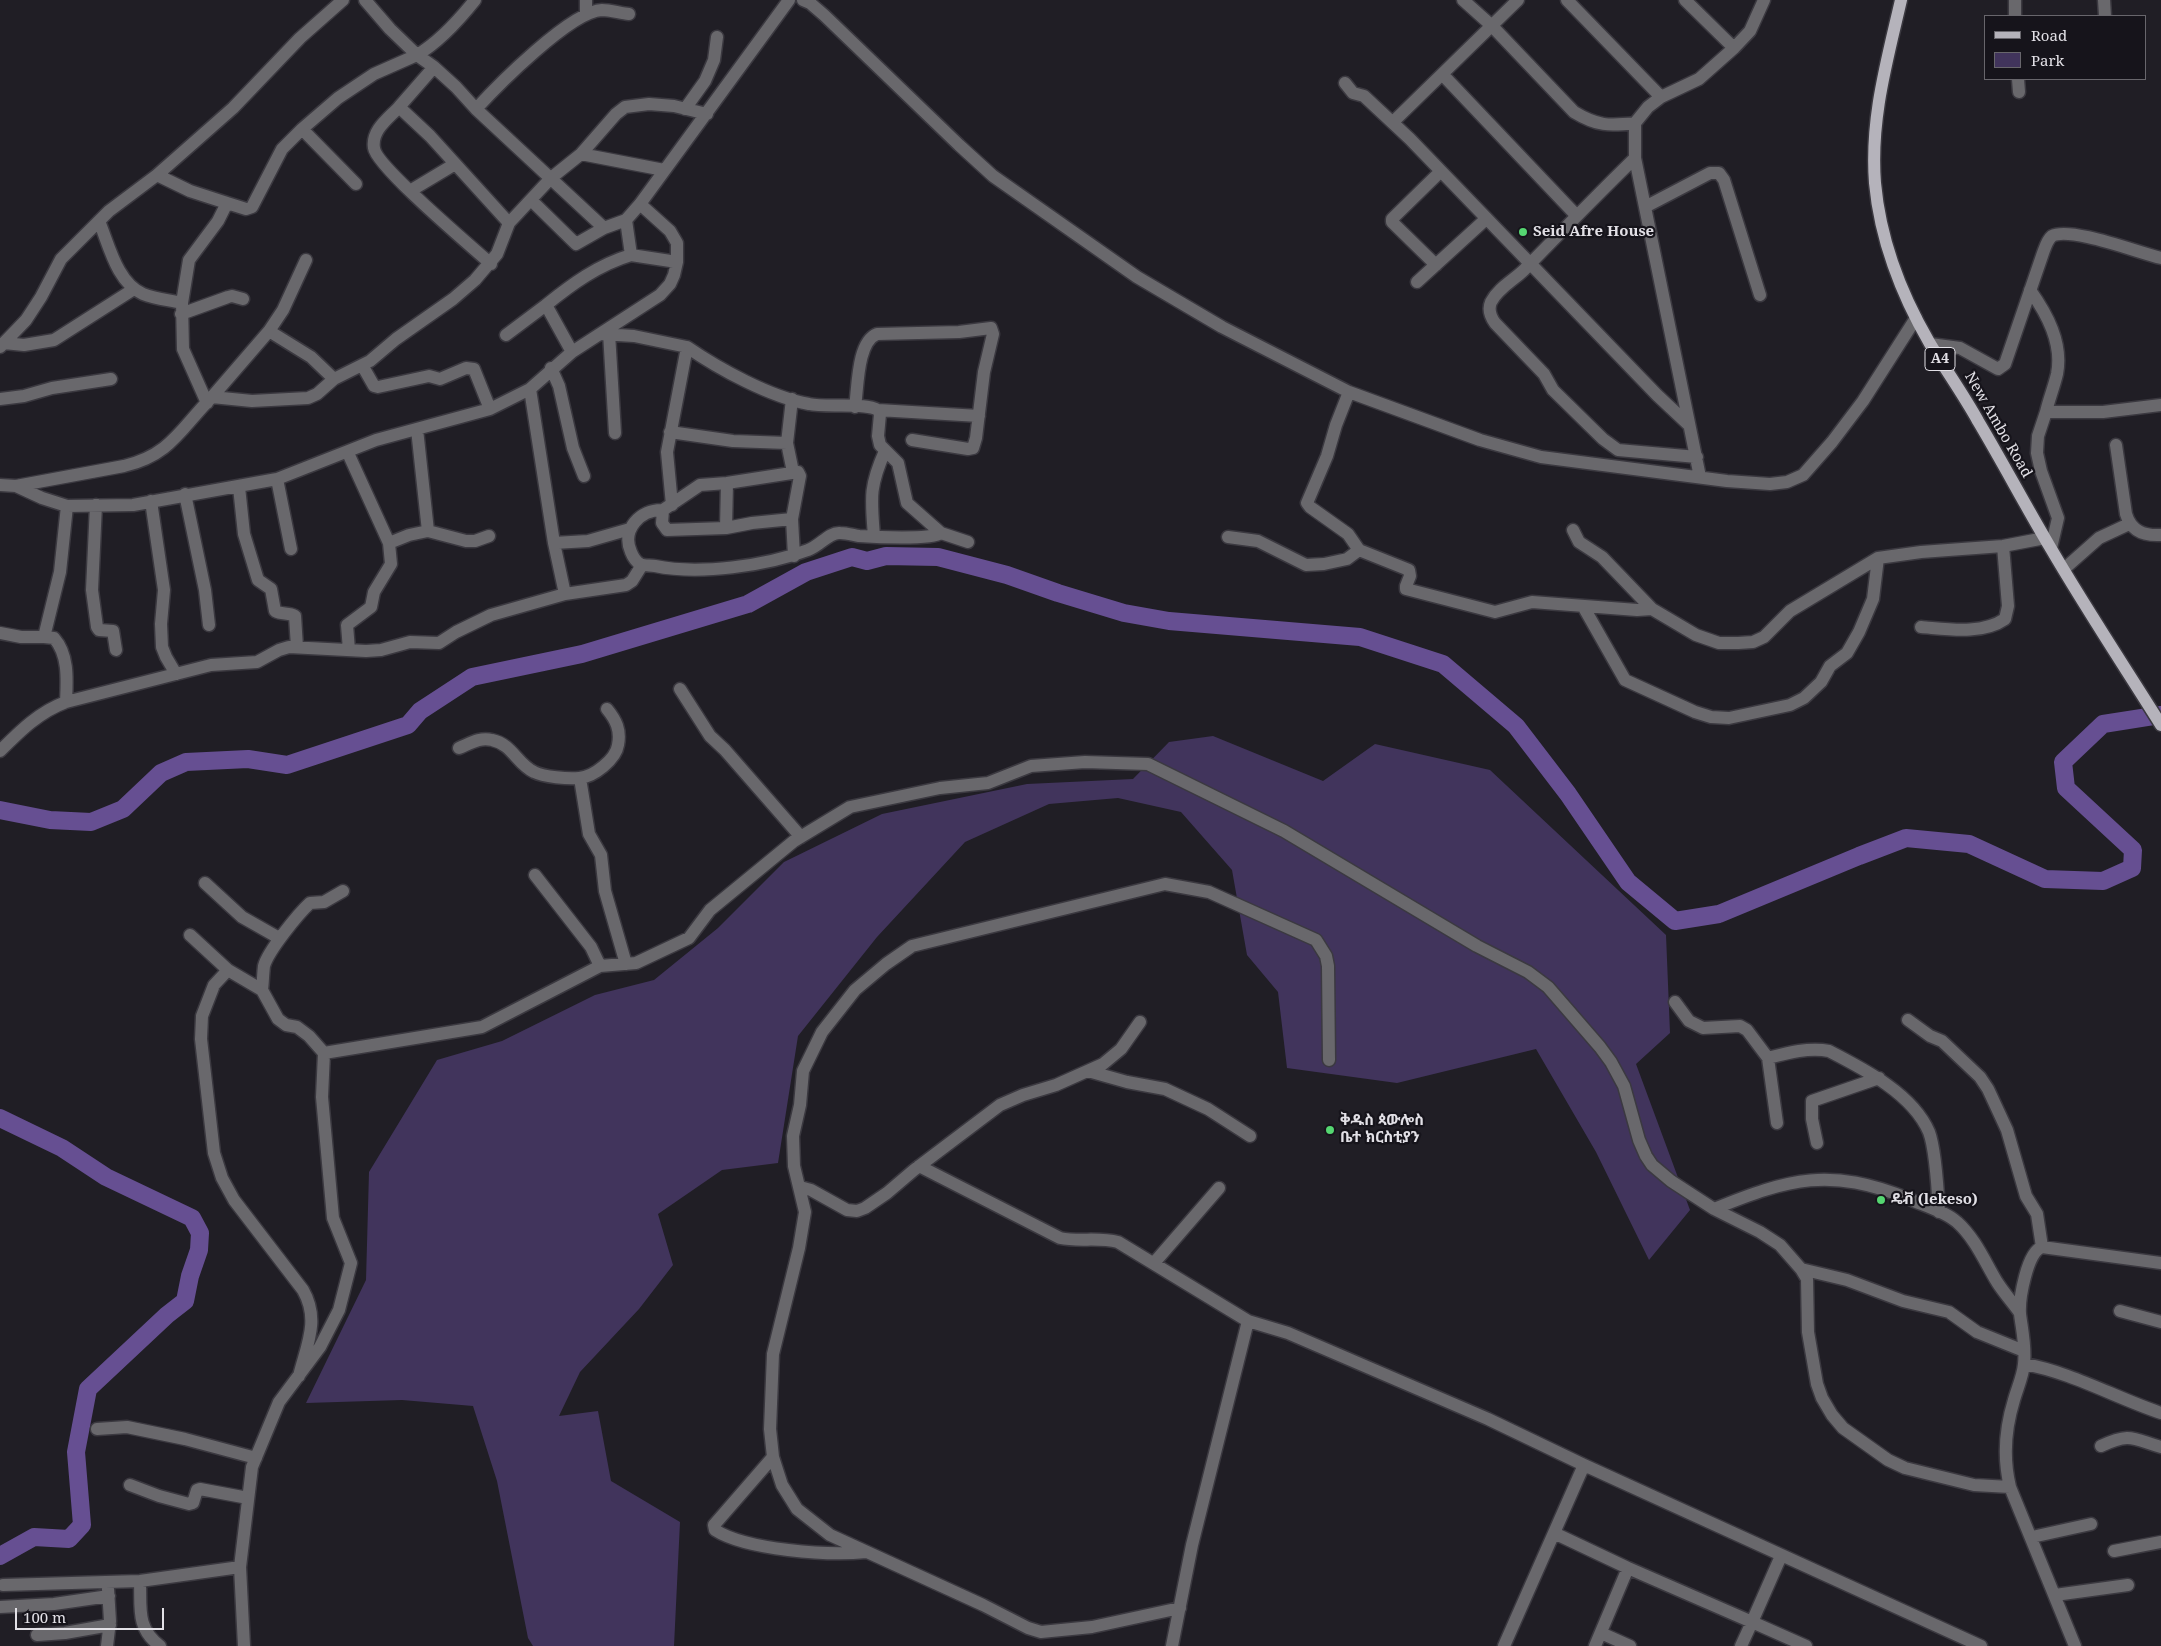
<!DOCTYPE html>
<html>
<head>
<meta charset="utf-8">
<style>
  body { margin:0 }
  #map { position:relative; width:2161px; height:1646px; overflow:hidden; background:#201e25; font-family:"Noto Serif",serif }
  canvas { display:block }
  .legend { position:absolute; left:1984px; top:15px; width:162px; height:65px; box-sizing:border-box; background:#16141b; border:1px solid #68666c; margin:0; padding:6px 9px; list-style:none; font-size:15px; color:#e2e0e6 }
  .legend li { display:flex; align-items:center; gap:10px; height:25px }
  .legend b { width:25px; border:1px solid #68666c }
  .scale { position:absolute; left:15px; top:1608px; width:149px; height:22px; box-sizing:border-box; border:2px solid #e2e0e6; border-top:0; padding-left:6px; font-size:15px; line-height:18px; white-space:nowrap; color:#e2e0e6; -webkit-text-stroke:4px #16141b; paint-order:stroke }
</style>
</head>
<body>
<div id="map">
<canvas width="2161" height="1646"></canvas>
<ul class="legend">
<li><b style="height:6px;background:#b5b3bb"></b>Road</li>
<li><b style="height:14px;background:#41345c"></b>Park</li>
</ul>
<div class="scale">100 m</div>
</div>
<script>
const g = document.querySelector('canvas').getContext('2d');
g.lineJoin = 'round';
function fillPath(path, color) {
  g.fillStyle = color;
  g.fill(path, 'evenodd');
}
function stroke(path, color, width, dash) {
  g.strokeStyle = color;
  g.lineWidth = width;
  g.lineCap = dash ? 'butt' : 'round';
  g.setLineDash(dash || []);
  g.stroke(path);
}
function label(font, color, halo, rows, align = 'center') {
  g.font = font + ' "Noto Serif","Noto Sans Ethiopic",serif';
  g.lineWidth = 4.5;
  g.setLineDash([]);
  g.textBaseline = 'middle';
  g.strokeStyle = halo;
  g.fillStyle = color;
  for (const [text, x, y, turn = 0] of rows) {
    g.save();
    g.translate(x, y);
    g.rotate((+turn || 0) * Math.PI / 180);
    g.textAlign = isNaN(turn) ? turn : align;
    if (halo) g.strokeText(text, 0, 0);
    g.fillText(text, 0, 0);
    g.restore();
  }
}
const green = new Path2D(`
  M1213 736 1323 781 1375 744 1490 770 1666 935 1670 1033 1636 1064 1690 1210 1649 1260 1596 1152 1536 1049 1397 1083 1287 1068 1278 992 1247 955 1232 870 1181 812 1118 798 1049 804 965 842 877 937 798 1036 778 1163 722 1170 658 1214 673 1265 639 1309 580 1372 559 1416 598 1411 611 1481 680 1522 674 1646H533L528 1638 497 1481 473 1406 402 1400 306 1403 366 1280 369 1172 437 1060 502 1041 595 995 654 980 718 928 784 862 882 814 1027 784 1133 779 1169 742Z`);
const river = new Path2D(`
  M0 810 50 820 91 822 123 809 161 773 186 762 248 759 287 765 408 725 420 711 472 677 582 654 748 604 806 572 852 557 867 561 886 556 938 557 1007 575 1058 593 1124 613 1169 621 1360 637 1443 664 1516 726 1568 794 1628 882 1675 921 1719 914 1859 856 1906 838 1969 844 2045 879 2103 881 2132 868 2133 850 2066 788 2063 762 2103 724 2161 715
  M0 1118 62 1148 106 1177 192 1218 200 1233 199 1250 190 1276 185 1301 167 1315 88 1389 76 1452 82 1525 69 1539 34 1537 0 1556`);
const minor = new Path2D(`
  M586 0V14
  M803 0 810 3 824 15 959 145 993 176 1137 277 1222 327 1349 392 1480 440 1541 457 1727 481 1770 484 1787 482 1803 475 1832 442 1863 401 1916 318
  M1463 0 1492 26 1574 112C1597 126 1609 126 1635 123
  M1567 0 1661 97
  M1685 0 1734 48
  M2015 0V16
  M2104 0 2105 16
  M434 67 417 55C439 42 459 20 475 0
  M1443 75 1576 215
  M2018 79 2019 92
  M1345 83 1353 93 1364 96 1410 139 1657 395 1689 425
  M399 107C389 118 371 130 374 148 376 166 472 247 491 264
  M476 109 604 228 626 220 640 204 789 0
  M685 109 705 81 714 60 717 37
  M1393 122 1518 0
  M302 129 338 98 374 74 417 55 390 29 365 0
  M581 154 664 170
  M1635 158C1597 195 1561 232 1524 270 1514 280 1498 288 1491 302 1488 309 1490 316 1495 323L1544 374 1553 390 1603 439 1618 450 1697 457
  M157 175 233 108 300 38 343 0
  M410 191 455 164
  M531 200 576 244 604 228
  M1645 207 1710 173H1719L1724 180 1760 295
  M99 221C109 245 117 283 143 294 155 299 169 300 182 303
  M509 223 430 136 399 107 434 67 456 87 476 109C497 86 571 11 602 10 610 10 620 13 629 14
  M631 255 677 262
  M1436 265 1392 222V219L1440 172
  M1417 282 1486 219
  M2030 290C2047 314 2063 343 2057 374 2054 387 2049 399 2046 412
  M181 314 228 297 232 296 243 299
  M269 331 283 310 306 260
  M609 333 615 433
  M601 334 634 336 687 347 667 452 672 505
  M506 335 546 305
  M4 343 24 345 54 340 134 289
  M1930 344 1960 348 1998 369 2005 364 2043 253C2045 248 2047 240 2052 236 2070 226 2139 253 2161 258
  M0 347 26 320 41 297 61 259 109 211 157 175 190 191 227 203
  M687 347C719 369 770 397 809 404 826 408 865 402 878 410L880 414 878 436 880 445 898 463 907 503 941 533 968 542
  M572 352 546 305C572 284 598 265 631 255L626 220
  M362 365 374 386 378 387 429 376 440 379 466 368 474 369 490 409
  M551 368 559 386 573 448 584 476
  M1349 392 1336 425 1327 456 1307 503 1310 507 1348 534 1359 550 1409 570 1410 576 1406 586V589L1495 612 1532 602 1637 610 1652 609
  M212 397 269 331 311 357 334 379 370 361 396 339 453 299 475 280 497 254 509 223 551 178 581 154 616 114 625 107 649 104 674 106 707 114
  M0 399 24 396 52 388 111 379
  M792 399 787 443 793 472
  M207 403 183 349 182 303 189 260 218 221 227 203 246 209 252 207 282 149 302 129 356 184
  M855 407C858 387 857 342 877 334L959 332 991 328 993 334 984 372 976 438 973 448 968 449 912 440
  M878 410 979 416
  M417 429 428 531
  M670 432 733 441 787 443
  M2116 445 2126 514C2131 531 2144 536 2161 535
  M348 453 389 543 409 535 428 531 466 541H475L489 536
  M1700 477 1635 158V123L1648 107 1661 97 1699 79 1734 48 1750 31 1764 0
  M277 479 291 549
  M727 483 726 528 752 523 792 519
  M0 485 16 486 42 498 67 506 133 505 277 479 376 440 490 409 530 389 572 352 660 295 670 284 674 275 677 262V243L670 231 640 204
  M16 486 124 466C171 455 181 428 212 397L252 401 308 398 317 394 334 379
  M239 487 244 534 258 580 271 589 275 611C282 615 288 612 295 616L297 647
  M185 494 205 590 209 625
  M151 501 164 590 161 624 162 647 166 657 176 674
  M96 505 92 590 97 627 99 630 113 631 116 650
  M663 510C640 509 621 530 631 552 633 557 635 561 640 564 644 566 650 565 655 566 699 575 766 566 808 550 820 546 829 532 840 533 847 533 853 535 859 536 874 537 931 540 941 533
  M726 528 667 530 662 523 663 510 700 485 727 483 798 472 800 476 792 519 794 556
  M1573 530 1579 542 1602 557 1652 609 1696 635 1719 643H1738L1753 642 1764 637 1790 611 1878 558 1921 552 2003 546 2045 538
  M874 536C871 498 869 487 885 451
  M1228 537 1258 541 1306 565 1324 564 1347 559 1359 550
  M554 543 588 541 630 529
  M2051 548 2058 518 2041 471 2037 453 2038 436 2046 412H2103L2161 405
  M2064 569 2099 538 2129 524
  M565 594 626 585 632 581 642 565
  M1583 606 1625 680 1695 712 1711 717 1729 718 1790 705 1804 698 1821 682 1830 666 1847 653 1859 632 1873 599 1878 558
  M1921 627C1947 629 1982 635 2005 619L2008 606 2003 546
  M0 633 21 637H44L60 572 67 506
  M44 637 54 638C69 655 67 680 66 702
  M349 650 347 625 371 607 374 592 391 564 389 543
  M680 689 710 736 725 750 801 837
  M459 748C471 743 480 737 492 740 512 744 517 764 534 772 544 777 568 779 579 778 594 777 616 759 618 745 621 730 616 720 607 709
  M0 751C20 731 39 712 66 702L211 665 257 662 279 650 289 647 366 651 381 650 410 642 439 643 456 632 491 615 565 594 554 543 530 389
  M580 778 589 834 601 855 605 891 626 964
  M535 875 591 947 600 966
  M205 883 242 917 279 938
  M190 935 228 970
  M262 990C263 982 263 974 264 966 268 951 298 914 310 903L324 902 343 891
  M1675 1002 1689 1021 1703 1028 1740 1026 1747 1030 1768 1058C1787 1053 1809 1047 1829 1051 1864 1069 1913 1094 1929 1132 1935 1148 1938 1193 1939 1212
  M1908 1020 1930 1036 1942 1041 1980 1077 1988 1089 2007 1130 2026 1196 2037 1214 2042 1247
  M324 1053 482 1027 600 966 636 963 689 938 710 910 794 841 850 807 940 788 988 783 1031 766 1085 762 1148 764 1284 831 1477 946 1528 972 1548 987 1600 1047 1611 1062 1624 1086 1639 1140 1646 1156 1652 1165 1671 1181 1714 1209 1760 1232 1780 1245 1801 1269 1807 1279 1808 1332 1817 1384 1822 1398 1832 1415 1843 1428 1888 1460 1905 1468 1974 1485 2010 1487
  M1768 1058 1777 1123
  M1088 1071 1127 1082 1165 1089 1208 1109 1250 1136
  M1817 1143 1812 1119V1101L1879 1078
  M919 1166 1060 1238C1079 1242 1098 1237 1118 1242L1248 1321 1288 1333 1488 1419 1584 1465 1981 1646
  M800 1187 811 1190 847 1210 857 1211 865 1208 887 1193 914 1170 1000 1105 1023 1095 1056 1085 1103 1064 1121 1049 1140 1022
  M1714 1209C1790 1178 1830 1167 1909 1199 1925 1206 1944 1211 1957 1222 1975 1238 1985 1262 1997 1282 2004 1293 2013 1303 2020 1313
  M1154 1263 1219 1188
  M1801 1269 1847 1280 1903 1301 1949 1312 1977 1332 2024 1351
  M2120 1311 2161 1322
  M2024 1364C2071 1372 2116 1398 2161 1413
  M97 1429 127 1427 185 1439 256 1458
  M2101 1446C2131 1432 2133 1439 2161 1447
  M773 1457 714 1525 715 1530C746 1550 829 1556 866 1552
  M130 1485 159 1496 189 1504 193 1503 197 1490 200 1489 248 1498
  M1554 1533 1628 1568 1752 1622 1741 1646
  M2032 1537 2091 1524
  M2114 1551 2161 1542
  M1781 1556 1752 1622 1806 1646
  M140 1581C141 1608 136 1628 160 1646
  M3 1585 140 1581 240 1567
  M2055 1595 2128 1585
  M0 1607 54 1604 109 1596
  M1180 1608 1092 1627 1041 1632 1028 1628 983 1605 830 1535 797 1509 782 1485 773 1457 770 1429 773 1354 799 1248 805 1212 794 1166 793 1136 800 1105 803 1071 822 1032 855 990 886 964 912 946 1165 884 1209 892 1316 940 1326 956 1328 966 1329 1060
  M1601 1633 1630 1646
  M37 1635 65 1633 110 1625
  M107 1646 110 1621 108 1589
  M244 1646 240 1567 252 1467 279 1402 320 1347 339 1310 351 1263 333 1218 322 1097 324 1053 309 1036 297 1027 286 1025 278 1019 262 990 228 970 214 985 202 1016 201 1039 214 1153 222 1178 234 1200 303 1290C320 1320 307 1344 299 1376
  M1172 1646 1192 1545 1248 1321
  M1504 1646 1584 1465
  M1595 1646 1628 1568
  M2075 1646 2010 1487C2003 1458 2005 1429 2014 1400 2017 1389 2023 1376 2024 1364 2026 1347 2022 1330 2020 1314 2019 1299 2027 1252 2042 1247L2161 1263`);
const major = new Path2D(`
  M1901 0C1887 61 1870 119 1875 183 1880 238 1901 294 1929 342 1945 369 1963 394 1978 421 2003 463 2025 505 2050 547 2085 607 2124 666 2161 725`);
const markers = [
  [1523,232,5,"#55d671"],
  [1330,1130,5,"#55d671"],
  [1881,1200,5,"#55d671"]
];
const shields = [
  [1940,359,30]
];
const shieldNames = [
  ["A4",1940,359]
];
const poiNames = [
  ["Seid Afre House",1533,232],
  ["ቅዱስ ጳውሎስ",1340,1121],
  ["ቤተ ክርስቲያን",1340,1138],
  ["ዴቭ (lekeso)",1891,1200]
];
const streetNames = [
  ["New Ambo Road",1998,425,60]
];
fillPath(green, '#41345c');
stroke(river, '#664f92', 18);
stroke(minor, '#3b3940', 15);
stroke(major, '#3b3940', 15);
stroke(minor, '#69686c', 12);
stroke(major, '#b5b3bb', 12);
for (const [x, y, r, color] of markers) {
  const dot = new Path2D();
  dot.arc(x, y, r, 0, 2 * Math.PI);
  g.fillStyle = color;
  g.fill(dot);
  stroke(dot, '#16141b', 2);
}
for (const [x, y, w] of shields) {
  const box = new Path2D();
  box.roundRect(x - w / 2, y - 11.5, w, 23, 4);
  g.fillStyle = '#16141b';
  g.fill(box);
  stroke(box, '#e2e0e6', 1);
}
label('bold 14px', '#e2e0e6', null, shieldNames);
label('bold 15px', '#e2e0e6', '#16141b', poiNames, 'left');
label('15px', '#e2e0e6', '#16141b', streetNames);
</script>
</body>
</html>
